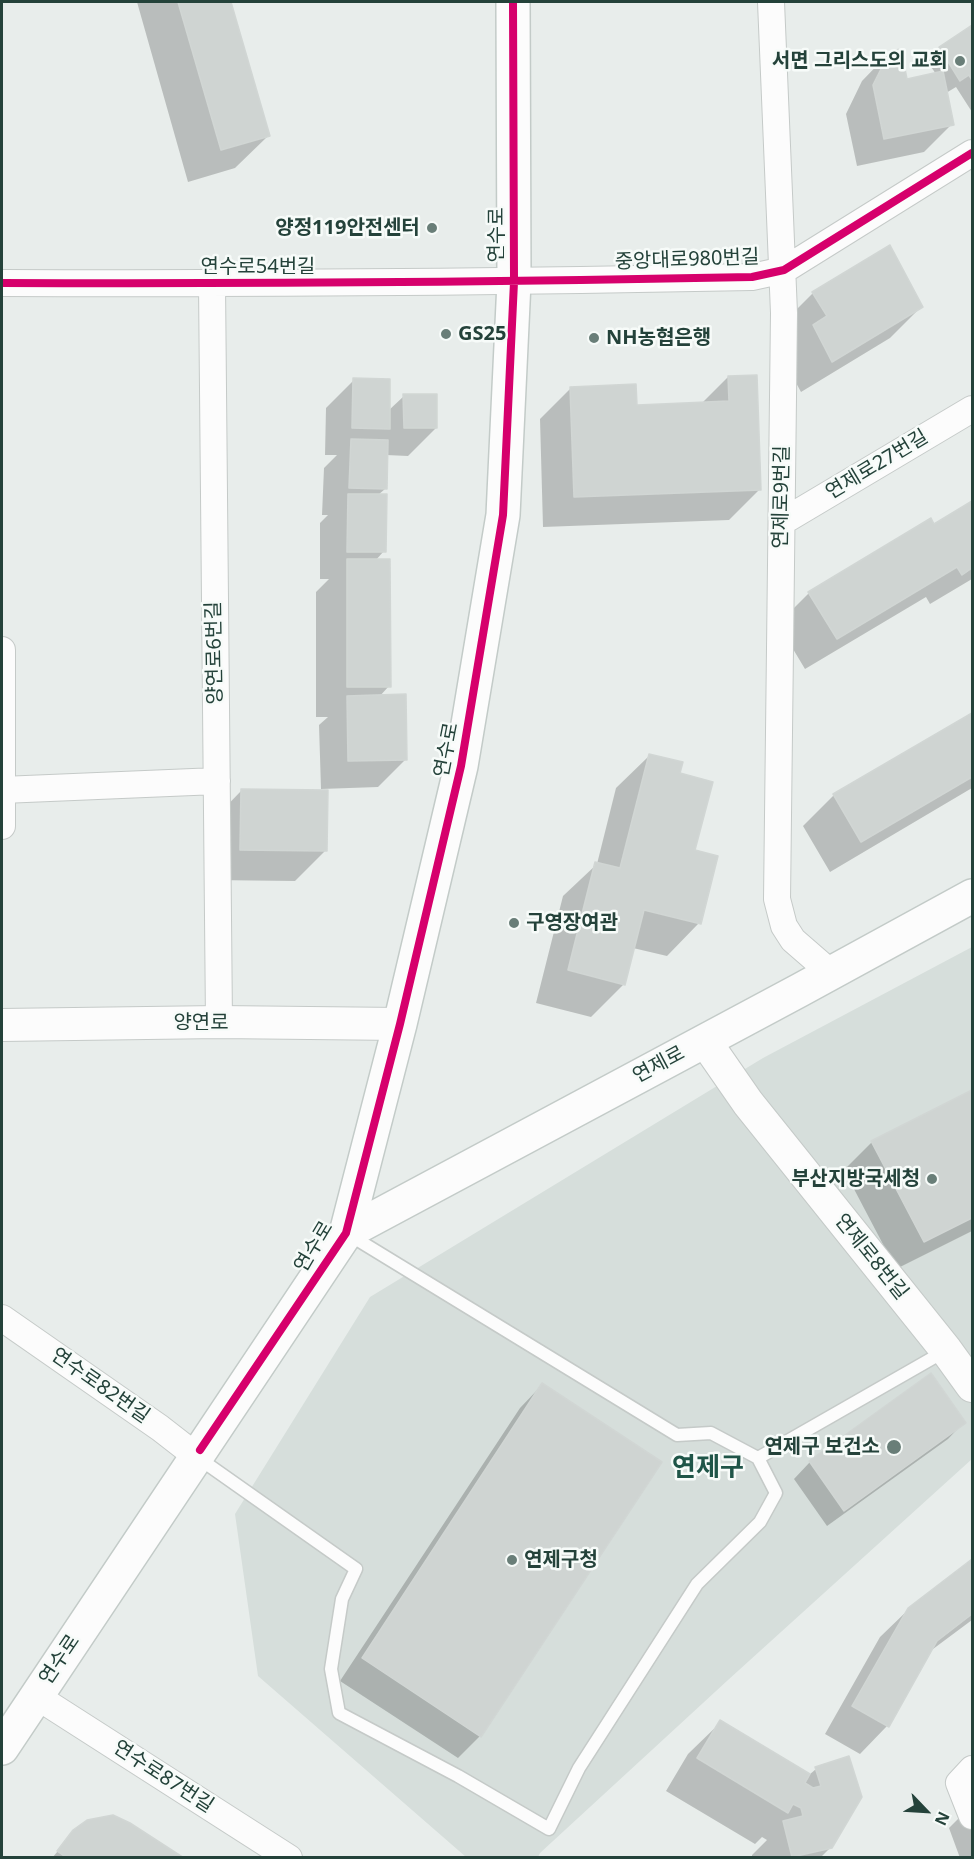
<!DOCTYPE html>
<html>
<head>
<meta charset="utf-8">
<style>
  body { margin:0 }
  #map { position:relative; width:974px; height:1859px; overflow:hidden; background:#e8edeb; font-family:"Noto Sans",sans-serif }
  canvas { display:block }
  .frame { position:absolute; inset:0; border:3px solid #24423a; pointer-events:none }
  .north { position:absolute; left:896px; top:1781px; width:60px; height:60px; -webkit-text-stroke:4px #f7fbf9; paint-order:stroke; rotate:115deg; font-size:16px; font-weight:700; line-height:24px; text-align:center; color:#24423a }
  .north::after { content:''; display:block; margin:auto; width:21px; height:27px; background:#24423a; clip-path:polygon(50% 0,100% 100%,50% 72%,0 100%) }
</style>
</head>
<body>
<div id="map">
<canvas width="974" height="1859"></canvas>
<div class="frame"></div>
<div class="north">N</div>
</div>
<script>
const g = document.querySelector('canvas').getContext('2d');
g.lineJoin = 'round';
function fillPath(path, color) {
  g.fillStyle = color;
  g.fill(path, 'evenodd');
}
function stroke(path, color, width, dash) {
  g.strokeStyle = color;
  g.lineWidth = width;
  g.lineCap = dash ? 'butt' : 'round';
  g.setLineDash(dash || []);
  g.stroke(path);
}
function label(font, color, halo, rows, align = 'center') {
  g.font = font + ' "Noto Sans","Noto Sans KR",sans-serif';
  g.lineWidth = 5;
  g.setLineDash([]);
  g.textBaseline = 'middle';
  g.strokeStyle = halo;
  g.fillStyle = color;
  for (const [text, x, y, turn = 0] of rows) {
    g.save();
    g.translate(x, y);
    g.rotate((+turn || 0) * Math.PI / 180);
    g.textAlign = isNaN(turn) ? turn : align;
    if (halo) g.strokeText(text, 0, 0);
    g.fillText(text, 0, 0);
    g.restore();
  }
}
const built = new Path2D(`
  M972 947V1459L728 1680 540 1853 538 1857H466L258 1676 235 1514 370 1297 763 1058Z`);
const shadow = new Path2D(`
  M137 2H230L268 136 235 168 188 182Z
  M972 27V112L956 87 946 93 952 124 924 152 857 166 846 114 862 81 890 52 906 80 936 74 927 61 940 48Z
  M813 293 921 307 890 338 801 392 782 357V324Z
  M728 377 760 489 729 520 543 527 540 419 571 388 635 406 702 403Z
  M354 380 388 411 404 396 436 428 408 456 386 455 385 489 378 495 384 551 375 561 389 686 379 697 406 759 378 787 321 789 319 725 328 717H316V592L329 579H320V523L328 515H322L324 468 337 455H325L326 408Z
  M972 503V579L930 604 926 597 805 669 778 624 809 593 934 526Z
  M972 714V788L830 872 803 826 834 795Z
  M649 756 678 774 693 852 699 923 667 956 633 948 624 984 591 1017 536 1003 563 896 597 864 616 788Z
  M242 790 326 850 295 881 210 880 211 822Z
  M972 1092V1231L896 1269 844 1170 872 1142Z
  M542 1385 480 1736 458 1758 340 1681 520 1408Z
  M964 1422 948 1439 827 1526 794 1479 810 1462Z
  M972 1561V1620L929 1652 887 1726 860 1754 825 1734 880 1637 909 1609Z
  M721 1722 809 1775 816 1769 848 1758 831 1847 820 1858H752V1855L767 1840 762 1837 755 1844 666 1791 688 1754Z
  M972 1805V1858H960L949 1828Z
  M74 1832 181 1858H52Z`);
const building = new Path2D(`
  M178 2H231L270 136 221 150Z
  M972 25V80L969 75 960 81 939 47Z
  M901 49 907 79 943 71 954 125 884 139 873 85 890 51Z
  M890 245 923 307 832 362 813 325 827 316 812 292Z
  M757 375 761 490 574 497 570 387 636 384 637 405 729 401 728 376Z
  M353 378 390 379V429L352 428Z
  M403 394H437V428H404Z
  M351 439 388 440 387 489 349 488Z
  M348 494H387L386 552H347Z
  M972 501V568L962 575 957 567 837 639 808 592 931 518 934 524Z
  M347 559H390L391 687H347Z
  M406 694 407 760 348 761 347 696Z
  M972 713V777L861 842 833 794Z
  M649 754 683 762 680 773 713 782 695 850 718 856 701 924 644 910 625 985 568 970 595 862 620 868Z
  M241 789 328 790 327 851 240 850Z
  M972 1090V1218L924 1242 871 1141Z
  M931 1373 966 1423 844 1511 809 1461Z
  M542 1383 662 1462 481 1737 362 1658Z
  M972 1559V1614L937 1641 889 1727 852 1706 908 1608Z
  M720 1720 810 1774 805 1783 813 1788 821 1786 815 1767 849 1756 862 1797 832 1848 792 1857 783 1821 803 1816 801 1808 793 1804 788 1813 697 1758Z
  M113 1815 130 1823 184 1858H67L57 1851 73 1830 87 1820Z`);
const service = new Path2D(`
  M348 1234 677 1435 711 1433 758 1458
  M197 1457 356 1569 342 1599 331 1669 339 1713 458 1776 549 1829 579 1768 697 1584 760 1522 776 1493 758 1458 945 1351`);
const minor = new Path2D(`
  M771 2 784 313 777 899 784 926 793 940 831 973
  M2 283C252 284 502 282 752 277L784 270 972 153
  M212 284 219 1022
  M782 522 972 409
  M2 650V826
  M2 790 217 781
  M2 1318 160 1428 196 1456
  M36 1696 289 1858
  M972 1769 959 1783 972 1816`);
const tertiary = new Path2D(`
  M2 1025 219 1022 400 1024
  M705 1041 748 1103 946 1350 972 1386`);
const secondary = new Path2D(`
  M346 1233 800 990 972 896
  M2 1748 346 1233 400 1024 461 766 503 515 514 282 513 2`);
const cycleway = new Path2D(`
  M2 283C252 284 502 282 752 277L784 270 972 153
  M200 1450 346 1233 400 1024 461 766 503 515 514 282 513 2`);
const markers = [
  [960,61,6,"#697e78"],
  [432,228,6,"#697e78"],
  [446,334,6,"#697e78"],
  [594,338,6,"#697e78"],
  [514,923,6,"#697e78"],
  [932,1179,6,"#697e78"],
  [894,1447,8,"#697e78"],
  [512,1560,6,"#697e78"]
];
const poiNames = [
  ["서면 그리스도의 교회",948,61],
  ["양정119안전센터",420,228],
  ["GS25",458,334,"left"],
  ["NH농협은행",606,338,"left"],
  ["구영장여관",526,923,"left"],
  ["부산지방국세청",920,1179],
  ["연제구 보건소",880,1447],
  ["연제구청",524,1560,"left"]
];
const streetNames = [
  ["연수로",497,235,-90],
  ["중앙대로980번길",687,260,-2],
  ["연수로54번길",258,267],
  ["연제로27번길",877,465,-31],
  ["연제로9번길",782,497,-89],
  ["양연로6번길",215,653,-91],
  ["연수로",447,750,-79],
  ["양연로",201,1023],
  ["연제로",659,1065,-28],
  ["연수로",314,1247,-59],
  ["연제로8번길",871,1257,51],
  ["연수로82번길",100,1386,35],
  ["연수로",60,1660,-56],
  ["연수로87번길",163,1777,33]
];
const districtNames = [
  ["연제구",708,1469]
];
fillPath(built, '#d6dedb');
fillPath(shadow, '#0003');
fillPath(building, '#cfd4d2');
stroke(building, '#d1d6d4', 1.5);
stroke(service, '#c5cac8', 15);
stroke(minor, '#c5cac8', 28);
stroke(tertiary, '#c5cac8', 34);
stroke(secondary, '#c3cbc8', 36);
stroke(service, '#fcfcfc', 12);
stroke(minor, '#fcfcfc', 26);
stroke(tertiary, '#fcfcfc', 32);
stroke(secondary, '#fcfcfc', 33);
stroke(cycleway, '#d6006c', 8);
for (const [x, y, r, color] of markers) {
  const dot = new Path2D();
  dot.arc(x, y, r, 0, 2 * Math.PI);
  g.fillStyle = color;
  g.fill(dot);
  stroke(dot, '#f7fbf9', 2);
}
label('bold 20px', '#24423a', '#f7fbf9', poiNames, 'right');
label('20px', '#24423a', '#f7fbf9', streetNames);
label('bold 26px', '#1f5548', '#f7fbf9', districtNames);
</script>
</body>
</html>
